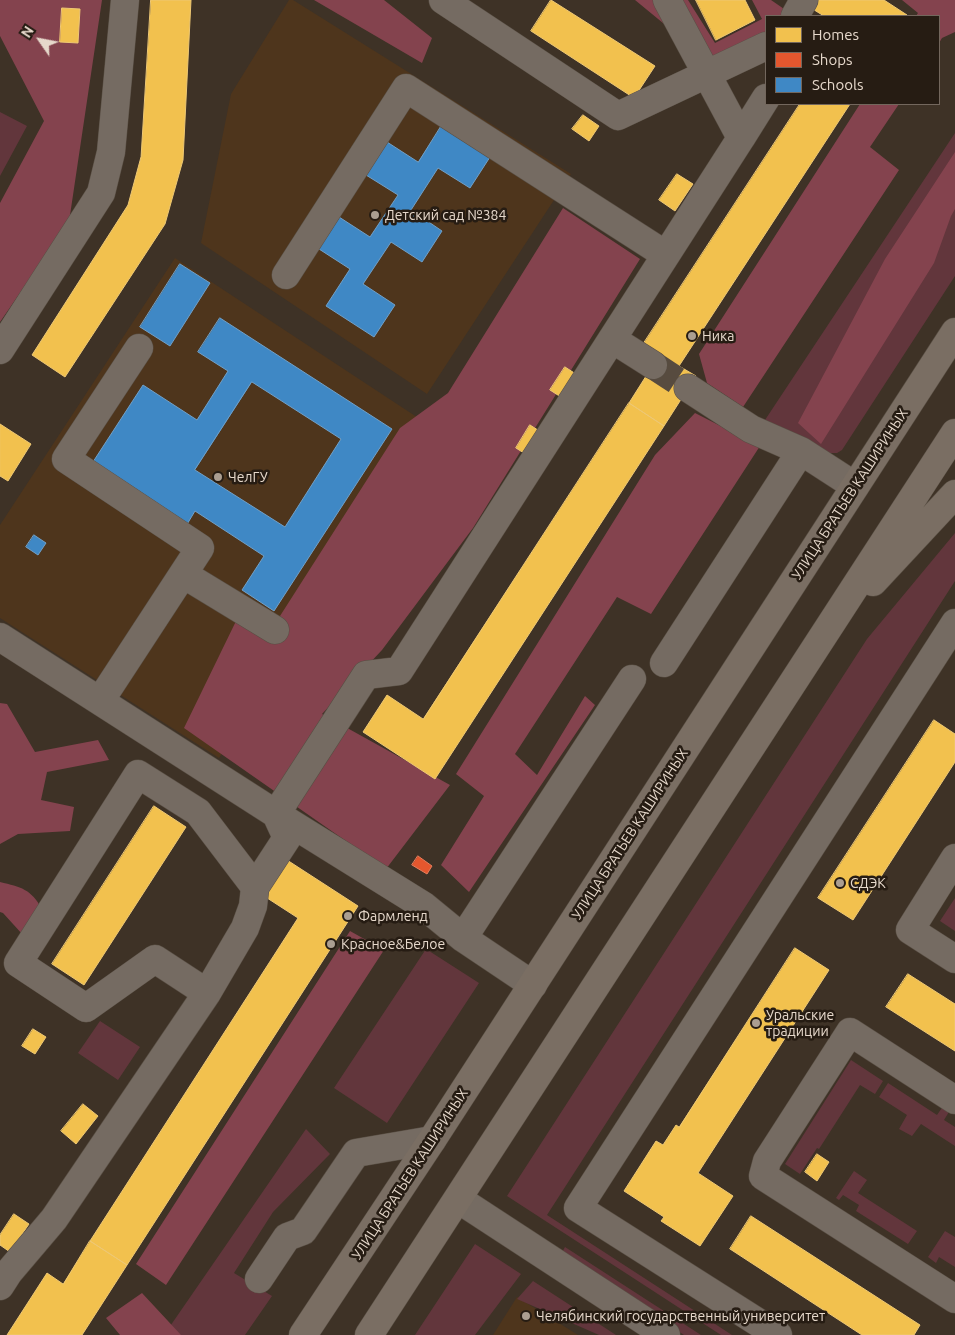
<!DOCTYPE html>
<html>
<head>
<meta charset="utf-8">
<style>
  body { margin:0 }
  #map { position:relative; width:955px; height:1335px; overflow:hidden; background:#3e3226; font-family:Ubuntu,sans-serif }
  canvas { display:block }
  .legend { position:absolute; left:765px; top:15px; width:175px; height:90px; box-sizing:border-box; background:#261c13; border:1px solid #73675d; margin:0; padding:6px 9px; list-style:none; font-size:15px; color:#e6d8cb }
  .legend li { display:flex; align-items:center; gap:10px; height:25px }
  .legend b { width:25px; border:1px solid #73675d }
  .north { position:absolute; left:15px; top:15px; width:50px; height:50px; -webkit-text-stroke:4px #261c13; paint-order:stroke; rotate:303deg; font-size:14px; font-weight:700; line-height:20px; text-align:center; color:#e6d8cb }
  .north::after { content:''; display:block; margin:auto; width:18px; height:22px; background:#e6d8cb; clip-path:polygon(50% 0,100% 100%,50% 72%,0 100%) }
</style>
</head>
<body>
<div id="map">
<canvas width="955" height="1335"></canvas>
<ul class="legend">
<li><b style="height:14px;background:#f2c14e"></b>Homes</li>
<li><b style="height:14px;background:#e4572e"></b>Shops</li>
<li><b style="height:14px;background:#3f88c5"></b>Schools</li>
</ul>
<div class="north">N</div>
</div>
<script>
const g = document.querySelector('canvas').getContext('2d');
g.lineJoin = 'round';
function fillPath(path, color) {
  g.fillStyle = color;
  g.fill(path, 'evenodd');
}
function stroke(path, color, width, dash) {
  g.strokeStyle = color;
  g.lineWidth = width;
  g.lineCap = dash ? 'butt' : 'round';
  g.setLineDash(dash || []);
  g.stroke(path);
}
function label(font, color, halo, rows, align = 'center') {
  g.font = font + ' Ubuntu,sans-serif';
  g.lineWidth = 5;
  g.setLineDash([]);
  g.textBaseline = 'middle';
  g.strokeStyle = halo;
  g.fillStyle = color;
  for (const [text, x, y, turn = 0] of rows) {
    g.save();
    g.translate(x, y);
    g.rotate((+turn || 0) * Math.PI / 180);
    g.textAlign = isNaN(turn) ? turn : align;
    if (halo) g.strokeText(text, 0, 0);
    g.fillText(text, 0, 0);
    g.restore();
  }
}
const built = new Path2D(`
  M289 0H293L571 174 427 394 201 243 231 94Z
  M175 258 435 429 219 758 0 618V525Z
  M517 1297 578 1335H493Z`);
const green = new Path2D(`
  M0 112 27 126 0 176Z
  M955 133V276L842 450 837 453H825L765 420Z
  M955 533V581L547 1215 732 1335H721L507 1196 867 639Z
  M955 898V931L940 921Z
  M426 949 479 983 387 1123 334 1088Z
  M100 1021 140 1047 118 1080 78 1053Z
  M851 1060 883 1081 875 1094 860 1085 819 1149 817 1148 800 1174 785 1164Z
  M888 1083 937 1115 946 1102 952 1107 944 1120 955 1127V1146L921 1124 912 1136 899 1129 907 1115 879 1097Z
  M306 1129 330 1154 273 1212 234 1273 272 1296 245 1335H164Z
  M854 1171 867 1180 858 1193 917 1231 908 1244 856 1211 859 1205 843 1195 839 1200 836 1198Z
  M945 1231 955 1237V1267L939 1257 936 1263 928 1257Z
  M475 1244 521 1274 475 1335H415Z
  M565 1247 701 1335H684L561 1254Z
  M533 1281 616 1335H599L517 1299Z`);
const forest = new Path2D(`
  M0 0H102L69 222 0 322V203L44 121 0 36Z
  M314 0H384L432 38 422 63Z
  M635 0H688L715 43 762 19 752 0H771L787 11 785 16H766V41L714 65Z
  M902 0H955V32L942 38 939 43V16H916L918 13Z
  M860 104H899L870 147 899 170 743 407 707 383 699 354Z
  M955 152V209L951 216 934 263 821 444 798 423 885 259Z
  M563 208 640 259 473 528 382 650 322 714 450 785 386 869 184 728 238 617 280 616 400 428 448 393Z
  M695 413 760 446 651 614 617 597 515 754 537 775 585 696 595 705 469 892 441 865 484 796 456 774 655 455Z
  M0 703 7 704 35 752 98 740 109 760 47 772 41 800 74 807 70 831 18 834 0 844Z
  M0 882C21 887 31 889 42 909L23 935 3 913 0 912Z
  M350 931 384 950 166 1285 136 1264Z
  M142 1293 181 1335H120L106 1318Z`);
const homes = new Path2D(`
  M151 0H191L183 160 165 224 65 377 32 355 128 205 141 157Z
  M551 0 655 66 634 98 531 31Z
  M696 0H745L755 20 716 40Z
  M816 0H884L907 15 824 16 811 8Z
  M62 8 80 9 78 43 60 42Z
  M800 104H850L679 366 696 376 664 426 629 403 660 354 644 343Z
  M583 115 599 126 589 141 572 129Z
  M677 174 693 184 675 211 659 200Z
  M565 367 579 376 564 399 550 390Z
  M629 403 664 426 435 779 363 732 387 695 423 719Z
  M0 424 31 444 8 481 0 476Z
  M530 425 544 434 530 457 516 448Z
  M934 720 955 734V762L853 920 818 898Z
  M154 806 186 827 84 985 52 964Z
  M287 860 358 906 127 1265 90 1241 298 918 264 896Z
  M795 948 829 970 698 1173 733 1196 700 1246 661 1221 664 1217 624 1191 656 1141 663 1145 676 1125 679 1127Z
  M908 974 955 1004V1051L886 1007Z
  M33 1029 46 1037 35 1054 22 1046Z
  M83 1104 98 1116 76 1144 61 1131Z
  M817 1154 829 1162 817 1181 805 1172Z
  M14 1214 29 1224 10 1252 0 1245V1235Z
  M751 1216 920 1325 914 1335H862L730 1249Z
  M90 1241 127 1265 82 1335H7L47 1273 63 1284Z`);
const shops = new Path2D(`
  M418 856 432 866 427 874 412 865Z`);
const schools = new Path2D(`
  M442 125 490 157 470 188 438 168 411 210 442 231 422 262 391 242 363 284 395 305 374 337 326 306 350 269 319 249 339 217 370 237 398 195 366 175 387 142 418 162Z
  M180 264 210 283 170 346 140 327Z
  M220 318 392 429 274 611 242 590 264 556 195 511 186 526 91 465 143 385 197 420 228 371 198 352ZM252 382 341 439 285 527 195 470Z
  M34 535 46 543 38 555 26 547Z`);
const minorTunnel = new Path2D(`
  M653 365 688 388`);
const minor = new Path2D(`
  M443 0 618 116 766 46
  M795 16 804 0
  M741 138 766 98
  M286 275 406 88 666 255
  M612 339 653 365
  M0 350 101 193 111 152 125 0
  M688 388 751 429 801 451 855 486
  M183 574 275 630
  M0 637 276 814 424 906 463 938 533 985
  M664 663 801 451
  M100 701 200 548 66 459 139 348
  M955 858 910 930 955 959
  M463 938 632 679
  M207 993 155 959 86 1008 18 963 138 774 198 812 255 887
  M955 1100 850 1032 767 1161 763 1176 955 1299
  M458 1199 666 1335
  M259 1279 287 1237 303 1231 356 1153 432 1140
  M0 1286 9 1272 54 1219 207 993 245 928 253 906 255 887 287 838 276 814 366 675 399 671 741 138 667 0
  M778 1335 578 1208 955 623`);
const major = new Path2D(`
  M873 582 955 494
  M303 1335 432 1140 955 332
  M369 1335 955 433`);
const markers = [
  [375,215,5,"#ab9e91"],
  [692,336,5,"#ab9e91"],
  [218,477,5,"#ab9e91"],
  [840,883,5,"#ab9e91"],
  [348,916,5,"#ab9e91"],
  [331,944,5,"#ab9e91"],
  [756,1023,5,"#ab9e91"],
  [526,1316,5,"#ab9e91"]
];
const poiNames = [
  ["Детский сад №384",385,215],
  ["Ника",702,336],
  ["ЧелГУ",228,477],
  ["СДЭК",850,883],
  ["Фармленд",358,916],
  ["Красное&Белое",341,944],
  ["Уральские",766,1015],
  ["традиции",766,1031],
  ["Челябинский государственный университет",536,1316]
];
const streetNames = [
  ["УЛИЦА БРАТЬЕВ КАШИРИНЫХ",850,494,-57],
  ["УЛИЦА БРАТЬЕВ КАШИРИНЫХ",630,834,-57],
  ["УЛИЦА БРАТЬЕВ КАШИРИНЫХ",410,1174,-57]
];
fillPath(built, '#4e351c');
fillPath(green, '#62363c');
fillPath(forest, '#84434e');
fillPath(homes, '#f2c14e');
stroke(homes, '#eec874', 1);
fillPath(shops, '#e4572e');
stroke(shops, '#e57e5d', 1);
fillPath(schools, '#3f88c5');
stroke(schools, '#71a0c7', 1);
stroke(minorTunnel, '#574b3f', 28, [28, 14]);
stroke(minor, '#594f44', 29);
stroke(major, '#594f44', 29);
stroke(minor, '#756b62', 28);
stroke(major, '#7a6e63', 28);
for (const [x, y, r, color] of markers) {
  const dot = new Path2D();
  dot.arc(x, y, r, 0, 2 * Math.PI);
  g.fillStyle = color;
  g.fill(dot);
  stroke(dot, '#261c13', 2);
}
label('14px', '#e6d8cb', '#261c13', poiNames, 'left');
label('14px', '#e6d8cb', '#261c13', streetNames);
</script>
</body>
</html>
